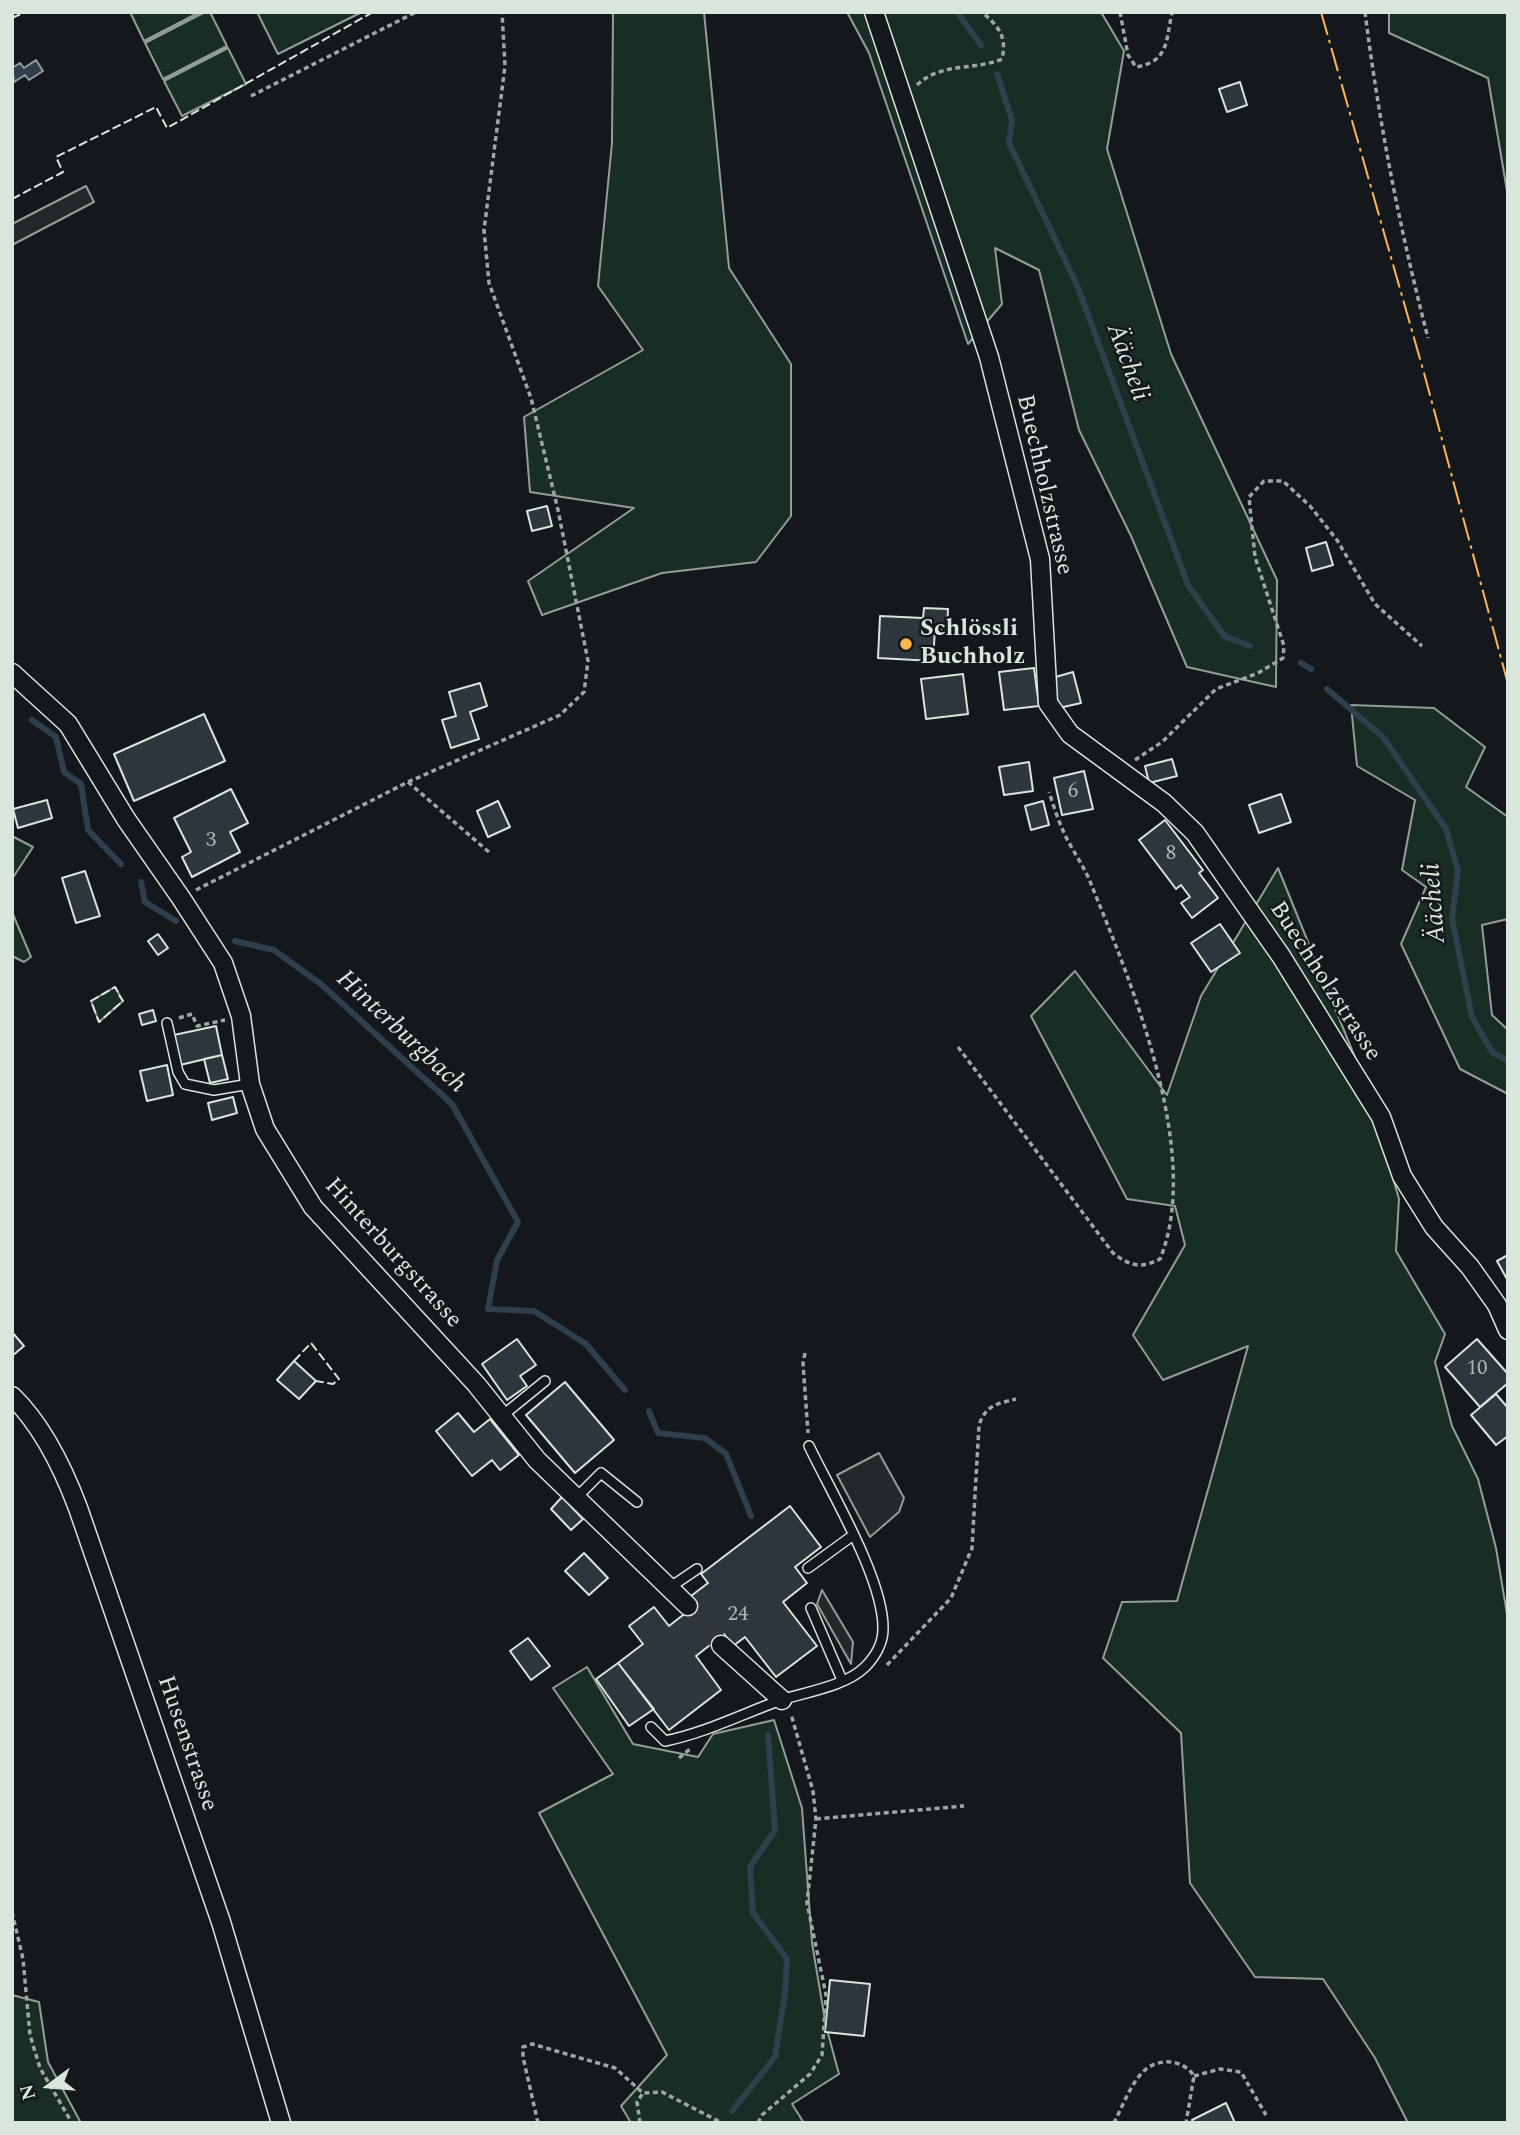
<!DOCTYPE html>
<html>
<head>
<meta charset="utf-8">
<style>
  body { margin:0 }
  #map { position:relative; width:1520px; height:2135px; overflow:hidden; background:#14181c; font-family:Spectral,serif }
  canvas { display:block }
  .frame { position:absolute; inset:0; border:14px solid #d8e6dc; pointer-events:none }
  .north { position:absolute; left:14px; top:2051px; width:70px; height:70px; -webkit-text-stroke:5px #14181c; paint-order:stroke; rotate:254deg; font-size:19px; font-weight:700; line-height:28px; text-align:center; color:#d8e6dc }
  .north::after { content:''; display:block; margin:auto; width:24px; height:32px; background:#d8e6dc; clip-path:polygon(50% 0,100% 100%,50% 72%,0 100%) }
</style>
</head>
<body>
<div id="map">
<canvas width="1520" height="2135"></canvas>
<div class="frame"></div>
<div class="north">N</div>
</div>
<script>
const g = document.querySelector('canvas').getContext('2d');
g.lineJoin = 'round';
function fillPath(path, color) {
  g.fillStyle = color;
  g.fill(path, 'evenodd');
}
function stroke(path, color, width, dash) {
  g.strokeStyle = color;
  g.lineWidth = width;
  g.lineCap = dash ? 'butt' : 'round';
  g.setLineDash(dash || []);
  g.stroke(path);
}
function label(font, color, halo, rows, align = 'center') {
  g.font = font + ' Spectral,serif';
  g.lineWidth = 5;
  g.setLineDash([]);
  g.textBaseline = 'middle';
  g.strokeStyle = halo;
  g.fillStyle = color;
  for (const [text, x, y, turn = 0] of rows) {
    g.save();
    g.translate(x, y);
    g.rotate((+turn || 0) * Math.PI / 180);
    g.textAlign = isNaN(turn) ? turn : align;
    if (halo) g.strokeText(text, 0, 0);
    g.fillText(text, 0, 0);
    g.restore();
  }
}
const green = new Path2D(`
  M130 12H200L144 41Z
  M205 12H210L227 46 163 79 145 43Z
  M257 12H362L278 54Z
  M613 12H704L729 268 791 364V516L756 562 662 573 542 615 528 581 634 508 530 492 524 417 643 350 598 286 612 143Z
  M847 12H1101L1124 51 1107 149 1171 354 1277 580 1276 687 1187 667 1131 536 1079 430 1039 270 995 248 1002 304 968 344 869 53Z
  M1389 12H1508V197L1488 78 1389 33Z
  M228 48 246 84 182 116 164 81Z
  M1351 705 1434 708 1485 747 1466 787 1508 817V919L1482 925 1492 1015 1508 1030V1094L1460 1069 1401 944 1426 887 1402 870 1415 800 1357 766Z
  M12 836 33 847 12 879Z
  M1278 868 1367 1087 1399 1199 1396 1251 1445 1334 1435 1362 1452 1426 1478 1479 1496 1548 1508 1620V2123H1408L1375 2058 1323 1979 1255 1977 1190 1883 1181 1733 1103 1658 1122 1602 1177 1601 1248 1346 1163 1380 1133 1335 1185 1245 1175 1206 1127 1199 1031 1016 1075 971 1167 1095 1201 996Z
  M12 912 31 957 24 962 12 956Z
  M115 987 123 1001 99 1022 91 1001Z
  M587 1667 633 1744 698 1757 713 1734 774 1720 802 1808 812 1943 826 2026 839 2074 792 2104 804 2123H631L621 2106 667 2055 539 1813 613 1774 553 1688Z
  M12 1995 39 2002 48 2062 81 2123H12Z`);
const parking = new Path2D(`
  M86 186 94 202 12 245V224Z
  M879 1453 904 1498 899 1512 870 1537 837 1475Z
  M822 1590 853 1642 851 1664 817 1604Z`);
const water = new Path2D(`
  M36 60 43 71 29 80 25 75 14 82 12 68 20 63 24 68Z`);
const stream = new Path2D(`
  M957 12 981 45
  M997 74 1012 120 1009 143 1077 285 1188 585 1224 636 1250 646
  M1301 663 1311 669
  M1327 689 1383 737 1446 829 1458 870 1452 919 1472 1017 1492 1052 1508 1061
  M32 720 56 737 64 772 81 784 88 830 121 864
  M141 882 145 902 176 921
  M235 941 274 950 322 985 452 1104 518 1222 497 1260 488 1309 534 1311 586 1344 625 1390
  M649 1411 658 1433 705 1438 726 1454 751 1516
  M732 2111 775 2057 785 1993 787 1959 753 1913 750 1867 775 1830 768 1735`);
const building = new Path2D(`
  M1240 82 1247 105 1227 112 1219 89Z
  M547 506 552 526 532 531 527 511Z
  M1326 542 1333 565 1312 571 1306 548Z
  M924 608 948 609 947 630 935 629 933 661 878 658 880 616 923 618Z
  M1034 668 1039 706 1004 710 999 672Z
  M1073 672 1081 703 1059 708 1052 678Z
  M963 674 968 714 926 719 921 679Z
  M480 683 487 706 470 712 479 739 451 748 442 720 456 716 449 692Z
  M204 714 225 761 134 801 114 754Z
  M1172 759 1177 776 1149 783 1145 766Z
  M1029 762 1033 791 1004 795 999 767Z
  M1084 771 1093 809 1062 815 1054 778Z
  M231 789 248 823 230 832 240 852 192 877 182 857 191 852 174 818Z
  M1281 794 1291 822 1259 833 1249 805Z
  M47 800 52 818 18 828 13 809Z
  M498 801 510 827 488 837 477 811Z
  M1043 801 1049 825 1031 830 1025 806Z
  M1165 820 1203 870 1199 873 1218 898 1192 918 1181 903 1190 897 1181 885 1176 889 1139 840Z
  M85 871 100 916 76 923 62 878Z
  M1220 924 1240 953 1211 972 1191 943Z
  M158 934 168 948 158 955 148 941Z
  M153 1010 156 1021 142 1025 139 1014Z
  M216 1026 222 1055 180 1065 174 1035Z
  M222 1055 228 1079 210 1083 204 1059Z
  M167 1065 173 1095 147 1101 140 1071Z
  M233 1097 237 1113 212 1120 208 1103Z
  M1508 1255V1281L1497 1261Z
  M12 1332 24 1346 12 1356Z
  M517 1339 536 1365 520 1376 527 1386 507 1400 482 1364Z
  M1477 1339 1508 1374V1383L1480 1407 1445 1367Z
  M294 1361 316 1381 299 1399 277 1380Z
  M565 1382 614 1440 575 1473 526 1415Z
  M1496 1394 1508 1408V1436L1496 1445 1471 1415Z
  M458 1413 474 1432 490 1419 519 1455 500 1470 492 1460 472 1476 436 1431Z
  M562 1497 583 1519 571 1530 551 1509Z
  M790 1506 821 1547 795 1567 807 1583 783 1602 817 1646 776 1677 745 1637 733 1646 724 1634 696 1656 721 1690 669 1730 618 1663 643 1644 629 1626 654 1607 669 1626 697 1604 691 1596 708 1583 701 1574Z
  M584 1553 608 1578 589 1595 565 1571Z
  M528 1638 550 1666 531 1680 510 1651Z
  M618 1663 654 1709 629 1726 596 1679Z
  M830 1980 870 1984 864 2036 825 2032Z
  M1226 2103 1235 2123H1193L1192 2120Z`);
const minorTunnel = new Path2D(`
  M688 1606 721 1645`);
const path = new Path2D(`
  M1120 12 1128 55 1136 67C1169 62 1166 40 1172 12
  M1365 12C1379 123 1400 230 1428 338
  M917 85C941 62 973 71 1002 59 1007 36 999 27 982 12
  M251 96 416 12
  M1135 760 1162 742 1216 689 1258 673 1283 658 1284 646 1255 557 1249 497 1264 481H1283L1310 506 1337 540 1375 604 1422 646
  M408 782 490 853
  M196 890 408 782 560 715 584 692 588 661 558 510 531 398 489 283 484 230 505 66 502 12
  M179 1018 192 1014 197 1026 225 1020
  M958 1047 1113 1253C1130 1266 1140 1269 1160 1259 1203 1155 1132 984 1091 884 1085 868 1074 853 1066 837 1059 823 1054 807 1049 792
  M805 1353 803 1363 808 1433
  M887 1665 951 1598 972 1548 979 1425C986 1405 996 1404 1016 1399
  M679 1758 690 1749
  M816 1819 964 1806
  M12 1912 23 1959 30 2035 40 2068 72 2123
  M1194 2076 1220 2069 1241 2072 1266 2115
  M538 2123 523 2057V2047L532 2044 615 2068 643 2093 662 2092 722 2123
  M640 2123 637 2102 643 2093
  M758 2123 762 2115 810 2074 822 2055 826 1995 807 1903 816 1819 813 1791 791 1714
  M1114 2123C1122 2107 1132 2081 1145 2070 1160 2057 1184 2060 1194 2076L1186 2123`);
const service = new Path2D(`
  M167 1023 178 1072 185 1084 214 1090 250 1084
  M502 1416 545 1381
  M577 1497 601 1473 637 1502
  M808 1568 852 1536
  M669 1588 697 1569
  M811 1608 842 1680
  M651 1727 665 1741C705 1733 742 1714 781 1700 806 1692 846 1686 865 1667 875 1657 883 1643 883 1629 884 1580 831 1492 809 1446`);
const minor = new Path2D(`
  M874 12 989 357 1040 559 1048 703 1070 734 1164 803 1195 833 1281 956 1381 1117 1402 1176 1434 1227 1470 1267 1497 1305 1508 1330
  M12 673 68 724 126 819 181 898 223 963 241 1016 250 1084 265 1129 313 1207 476 1384 537 1460 688 1606
  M12 1396C43 1426 63 1468 78 1508L221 1922 281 2123
  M721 1645 782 1700`);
const fence = new Path2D(`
  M12 18 25 12
  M12 199 63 172 56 157 156 107 167 128 373 12
  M118 992 115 987 91 1001 99 1022 123 1001 119 995
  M294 1361 311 1343 339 1379 333 1384 316 1381`);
const power = new Path2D(`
  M1321 12 1424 373 1508 684`);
const markers = [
  [906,644,7,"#ffb74d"]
];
const numberNames = [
  ["6",1073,793],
  ["3",211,842],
  ["8",1171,855],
  ["10",1477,1370],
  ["24",738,1616]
];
const streetNames = [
  ["Buechholzstrasse",1043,485,77],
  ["Buechholzstrasse",1324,982,57],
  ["Hinterburgstrasse",392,1254,48],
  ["Husenstrasse",186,1744,71]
];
const poiNames = [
  ["Schlössli",920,630],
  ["Buchholz",920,658]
];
const waterNames = [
  ["Äächeli",1126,363,70],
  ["Äächeli",1436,903,-94],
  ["Hinterburgbach",400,1033,43]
];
fillPath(green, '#1a2d24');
stroke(green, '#939e99', 2);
fillPath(parking, '#24282b');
stroke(parking, '#939e99', 2);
fillPath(water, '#2f3f4d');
stroke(water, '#939e99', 2);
stroke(stream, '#2f3f4d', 6);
fillPath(building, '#2c363c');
stroke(building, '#d8e6dc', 2);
stroke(minorTunnel, '#313739', 18, [18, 9]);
stroke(service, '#d8e6dc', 12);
stroke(minor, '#d8e6dc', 21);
stroke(path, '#9da8a2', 3.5, [5, 3.5]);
stroke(service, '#14181c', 9);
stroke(minor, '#14181c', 18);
stroke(fence, '#d8e6dc', 2, [9, 3.5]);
stroke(power, '#ffb74d', 2, [24, 5, 3.5, 5]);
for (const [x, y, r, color] of markers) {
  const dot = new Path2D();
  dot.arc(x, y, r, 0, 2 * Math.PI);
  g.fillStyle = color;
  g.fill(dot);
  stroke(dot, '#14181c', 2.5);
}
label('21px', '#adbab4', null, numberNames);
label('24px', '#d8e6dc', '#14181c', streetNames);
label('bold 24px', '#d8e6dc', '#14181c', poiNames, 'left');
label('italic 26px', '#d8e6dc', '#14181c', waterNames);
</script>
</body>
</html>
